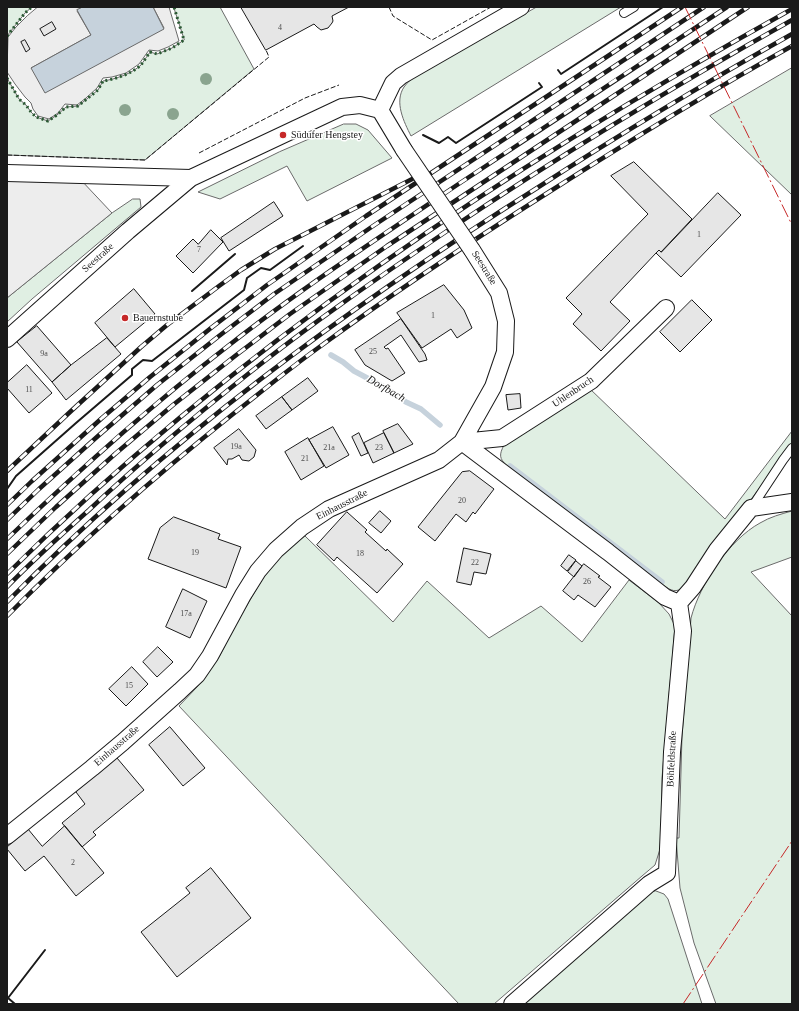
<!DOCTYPE html>
<html>
<head>
<meta charset="utf-8">
<style>
  body { margin:0 }
  #map { position:relative; width:799px; height:1011px; overflow:hidden; background:#fff; font-family:"Times New Roman",serif }
  canvas { display:block }
  .frame { position:absolute; inset:0; border:8px solid #1a1a1a; pointer-events:none }
</style>
</head>
<body>
<div id="map">
<canvas width="799" height="1011"></canvas>
<div class="frame"></div>
</div>
<script>
const g = document.querySelector('canvas').getContext('2d');
g.lineJoin = 'round';
function fillPath(path, color) {
  g.fillStyle = color;
  g.fill(path, 'evenodd');
}
function stroke(path, color, width, dash) {
  g.strokeStyle = color;
  g.lineWidth = width;
  g.lineCap = dash ? 'butt' : 'round';
  g.setLineDash(dash || []);
  g.stroke(path);
}
function label(font, color, halo, rows, align = 'center') {
  g.font = font + ' "Times New Roman",serif';
  g.lineWidth = 3;
  g.setLineDash([]);
  g.textBaseline = 'middle';
  g.strokeStyle = halo;
  g.fillStyle = color;
  for (const [text, x, y, turn = 0] of rows) {
    g.save();
    g.translate(x, y);
    g.rotate((+turn || 0) * Math.PI / 180);
    g.textAlign = isNaN(turn) ? turn : align;
    if (halo) g.strokeText(text, 0, 0);
    g.fillText(text, 0, 0);
    g.restore();
  }
}
const green = new Path2D(`
  M7 7H32L25 13 7 36Z
  M174 7H220L254 69 145 160 7 155V78L19 99 26 105 31 112 36 117 48 121 57 115 66 107 78 106 98 90 103 81C116 79 131 74 141 65 144 61 147 56 150 52L157 54 172 48 184 40Z
  M537 7H621L411 136C404 122 394 102 404 87 407 83 411 79 415 76Z
  M792 68V195L710 116Z
  M344 124H356L368 130 392 158 307 201 287 166 220 199 198 192 279 152Z
  M133 199H140L141 207 32 299 7 322V298L112 213Z
  M588 387 725 519 792 431V445L685 587C675 593 672 591 663 585L507 466C499 458 499 455 504 445Z
  M792 511V557L751 572 792 616V1004H716L694 943 680 888 676 838H679L682 736 691 618C700 584 729 540 760 523 770 517 781 514 792 511Z
  M305 536 393 622 427 581 489 638 541 606 582 642 629 580 659 603 669 614 675 626 662 778 661 846 655 865 642 876 494 1004H459L179 706 197 687 219 657 237 622 263 578 283 553 293 544Z
  M656 891 664 894 668 899 702 1004H524L650 892Z`);
const parking = new Path2D(`
  M38 7H83L77 11 91 35 31 68 164 28 153 7H169L179 41 168 47 158 51 149 50 139 64 126 73 112 77 103 78 97 88 86 98 77 105 65 104 58 113 49 119 38 116 33 109 31 103 25 97 15 84 7 72 8 37 16 27 27 16Z
  M7 177 80 179 112 213 7 298Z`);
const water = new Path2D(`
  M83 7H153L164 29 45 93 31 68 91 35 77 10Z`);
const stream = new Path2D(`
  M331 355 343 362 354 371 386 388 406 402 421 409 440 425
  M510 466 662 582`);
const building = new Path2D(`
  M241 7H349L332 16 333 21 332 23 328 28 321 30 317 27 314 24 266 50Z
  M52 22 56 29 44 36 40 29Z
  M25 40 30 49 26 52 21 42Z
  M634 162 692 219 661 252 659 250 656 253 610 302 630 321 601 351 573 324 582 314 566 298 648 214 611 176Z
  M718 193 741 215 681 277 656 253 659 250 661 252Z
  M274 202 283 216 229 251 221 238Z
  M211 230 223 242 193 273 176 256 193 239 198 244Z
  M444 285 464 310 472 328 457 338 451 329 422 348 397 313Z
  M134 289 155 314 115 347 95 323Z
  M692 300 712 320 680 352 660 332Z
  M401 319 425 354 427 360 419 362 401 335 384 347 386 349 388 348 405 373 392 381 365 365 355 350Z
  M37 326 71 365 52 382 17 342Z
  M107 338 121 354 66 400 52 382 71 365Z
  M27 365 52 393 29 413 7 388V383Z
  M308 378 318 391 292 410 282 397Z
  M520 394 521 408 508 410 506 395Z
  M282 397 292 410 266 429 256 416Z
  M398 424 413 444 394 453 383 431Z
  M333 427 349 455 326 468 309 440Z
  M239 429 256 450 254 457 249 461 242 460 239 455 232 459H228L227 465 214 448Z
  M359 433 368 453 361 456 352 437Z
  M384 433 394 453 373 463 364 443Z
  M308 438 324 466 301 480 285 452Z
  M470 471 494 489 475 514 473 512 466 522 456 514 435 541 418 527 462 472Z
  M380 511 391 521 381 533 369 523Z
  M347 512 367 530 365 532 386 551 387 549 403 564 377 593 337 557 334 561 317 545Z
  M174 517 220 534 218 539 241 547 226 588 148 559 160 528Z
  M464 548 491 554 486 574 474 572 471 585 457 582Z
  M569 555 576 560 567 571 561 566Z
  M576 561 582 566 574 577 568 572Z
  M584 564 600 576 598 577 611 587 595 607 578 595 574 600 563 591Z
  M183 589 207 601 190 638 166 627Z
  M158 647 173 662 157 677 143 662Z
  M132 667 148 684 126 706 109 689Z
  M170 727 205 768 183 786 149 745Z
  M117 758 144 790 93 832 96 835 82 847 62 823 85 804 76 792Z
  M65 826 104 873 76 896 44 856 25 871 7 849V847L28 829 42 846Z
  M211 868 251 918 177 977 141 932 190 893 186 888Z`);
const lane = new Path2D(`
  M624 13 634 7
  M752 507 783 460 792 448`);
const street = new Path2D(`
  M380 110 393 83 401 76 521 7
  M7 173 191 178
  M7 339 128 231 191 178 342 107 360 105 380 110 404 150
  M462 442 608 552 665 597 679 603
  M462 442 502 438 591 381 666 308
  M7 836 92 768 123 742 180 691 197 675 210 656 243 595 258 571 276 550 302 527 329 509 439 460 462 442 493 387 505 352 506 321 499 293 472 250
  M512 1004 649 884 667 873 672 752 683 631 679 603 693 587 717 550 751 508 792 502`);
const rail = new Path2D(`
  M7 471 70 412 141 347 167 325 219 286 241 270 275 249 422 174
  M7 505 32 481 102 418 150 377 211 328 267 285 366 216 682 7
  M7 520 39 489 98 436 157 385 219 336 274 294 373 226 704 7
  M7 539C78 471 150 406 228 346 302 288 381 236 460 183 548 124 637 66 727 7
  M7 554 56 507 115 454 173 405 235 356 290 314 387 246 748 7
  M7 574C237 346 510 166 792 9
  M7 587C33 560 61 535 89 510 140 462 194 417 248 374 312 323 379 277 447 231 559 156 674 86 792 20
  M7 602C165 441 347 308 537 188 620 134 705 83 792 34
  M7 616C78 544 154 477 233 414 261 392 289 369 318 348 393 293 470 242 549 192 629 141 709 92 792 46`);
const streetBridge = new Path2D(`
  M404 150 472 250`);
const hedge = new Path2D(`
  M7 36 25 13 32 7
  M7 78 19 99 26 105 31 112 36 117 48 121 57 115 66 107 78 106 98 90 103 81C116 79 131 74 141 65 144 61 147 56 150 52L157 54 172 48 184 40 174 7`);
const fence = new Path2D(`
  M389 7 393 16 432 40 491 7
  M199 153 305 98 339 85
  M7 155 145 160 269 57 266 50`);
const wall = new Path2D(`
  M558 70 561 74 663 7
  M423 135 439 143 448 137 456 143 542 87 539 83
  M192 291 235 254
  M7 489 16 476 76 423 132 375V369L143 360 152 361 244 290 247 278 261 268 270 270 303 246
  M15 1004 8 998 45 950`);
const power = new Path2D(`
  M685 7 792 225
  M683 1004 792 841`);
const trees = [
  [206,79],
  [125,110],
  [173,114]
];
const markers = [
  [283,135,4,"#c62828"],
  [125,318,4,"#c62828"]
];
const numberNames = [
  ["4",280,28],
  ["1",699,235],
  ["7",199,250],
  ["1",433,316],
  ["25",373,352],
  ["9a",44,354],
  ["11",29,390],
  ["19a",236,447],
  ["21a",329,448],
  ["23",379,448],
  ["21",305,459],
  ["20",462,501],
  ["19",195,553],
  ["18",360,554],
  ["22",475,563],
  ["26",587,582],
  ["17a",186,614],
  ["15",129,686],
  ["2",73,863]
];
const poiNames = [
  ["Südufer Hengstey",291,135],
  ["Bauernstube",133,318]
];
const streetNames = [
  ["Seestraße",98,258,-42],
  ["Seestraße",484,268,58],
  ["Uhlenbruch",573,392,-34],
  ["Einhausstraße",342,505,-27],
  ["Einhausstraße",117,746,-41],
  ["Böhfeldstraße",672,759,-87]
];
const waterNames = [
  ["Dorfbach",386,389,30]
];
fillPath(green, '#e0efe3');
stroke(green, '#6a6a6a', 1);
fillPath(parking, '#ededed');
stroke(parking, '#6a6a6a', 1);
fillPath(water, '#c6d2dc');
stroke(water, '#6a6a6a', 1);
stroke(stream, '#c6d2dc', 5.5);
fillPath(building, '#e6e6e6');
stroke(building, '#1a1a1a', 1);
stroke(lane, '#1a1a1a', 10);
stroke(street, '#1a1a1a', 18);
stroke(lane, '#fff', 8);
stroke(street, '#fff', 16);
stroke(rail, '#1a1a1a', 4.5);
stroke(rail, '#fff', 3, [9]);
stroke(streetBridge, '#1a1a1a', 18, []);
stroke(streetBridge, '#fff', 16);
stroke(hedge, '#2b5a34', 3, [2, 3]);
stroke(fence, '#1a1a1a', 1, [5, 2]);
stroke(wall, '#1a1a1a', 2);
stroke(power, '#c62828', 1, [14, 3, 2, 3]);
g.fillStyle = '#8aa48f';
for (const [x, y] of trees) {
  g.beginPath();
  g.arc(x, y, 6, 0, 2 * Math.PI);
  g.fill();
}
for (const [x, y, r, color] of markers) {
  const dot = new Path2D();
  dot.arc(x, y, r, 0, 2 * Math.PI);
  g.fillStyle = color;
  g.fill(dot);
  stroke(dot, '#fff', 1.5);
}
label('8px', '#4d4d4d', null, numberNames);
label('10px', '#1a1a1a', '#fff', poiNames, 'left');
label('10px', '#1a1a1a', '#fff', streetNames);
label('italic 11px', '#1a1a1a', '#fff', waterNames);
</script>
</body>
</html>
